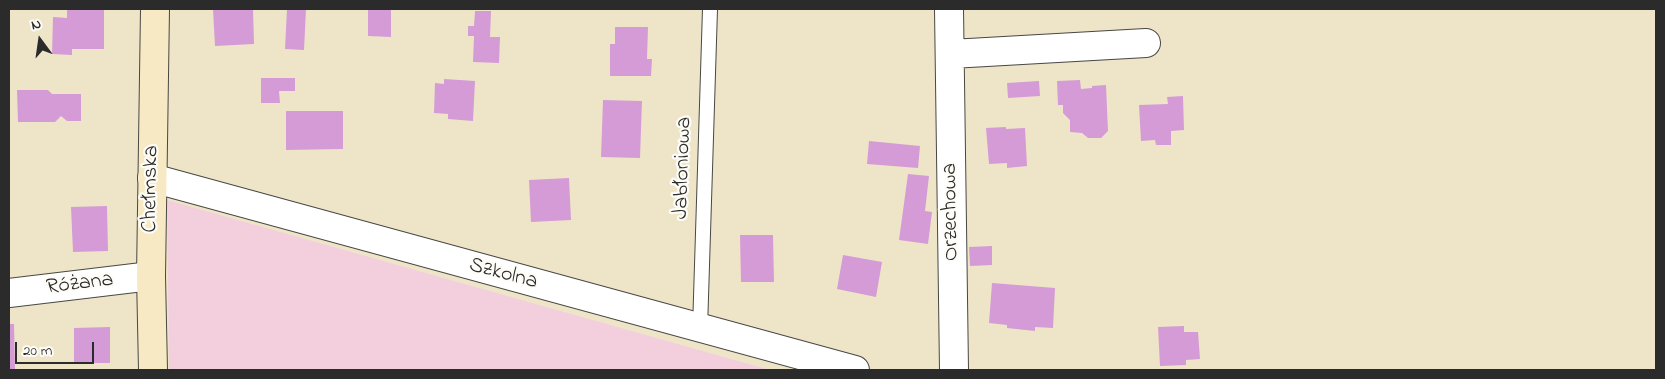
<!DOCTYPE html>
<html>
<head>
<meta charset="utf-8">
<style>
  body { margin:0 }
  #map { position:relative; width:1665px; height:379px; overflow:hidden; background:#eee5c8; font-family:"Indie Flower",sans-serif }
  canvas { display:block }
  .frame { position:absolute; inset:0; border:10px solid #2b2b2b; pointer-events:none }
  .north { position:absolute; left:15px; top:15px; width:50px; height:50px; -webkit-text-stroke:4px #fdfcf7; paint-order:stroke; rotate:346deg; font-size:14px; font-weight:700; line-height:20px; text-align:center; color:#2b2b2b }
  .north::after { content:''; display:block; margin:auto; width:18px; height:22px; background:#2b2b2b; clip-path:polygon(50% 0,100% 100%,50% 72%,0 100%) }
  .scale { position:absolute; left:15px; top:342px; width:79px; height:22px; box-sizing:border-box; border:2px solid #2b2b2b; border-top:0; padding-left:6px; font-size:15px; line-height:18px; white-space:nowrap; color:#2b2b2b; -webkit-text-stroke:4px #fdfcf7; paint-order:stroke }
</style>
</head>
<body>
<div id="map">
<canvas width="1665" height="379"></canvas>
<div class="frame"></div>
<div class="north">N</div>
<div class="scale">20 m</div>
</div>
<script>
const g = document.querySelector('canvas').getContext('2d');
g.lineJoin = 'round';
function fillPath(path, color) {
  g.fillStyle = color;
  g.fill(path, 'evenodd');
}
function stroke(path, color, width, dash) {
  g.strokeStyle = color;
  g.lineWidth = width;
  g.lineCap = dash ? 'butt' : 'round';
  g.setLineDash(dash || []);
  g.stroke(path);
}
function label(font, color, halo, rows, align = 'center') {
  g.font = font + ' "Indie Flower",sans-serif';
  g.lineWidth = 4.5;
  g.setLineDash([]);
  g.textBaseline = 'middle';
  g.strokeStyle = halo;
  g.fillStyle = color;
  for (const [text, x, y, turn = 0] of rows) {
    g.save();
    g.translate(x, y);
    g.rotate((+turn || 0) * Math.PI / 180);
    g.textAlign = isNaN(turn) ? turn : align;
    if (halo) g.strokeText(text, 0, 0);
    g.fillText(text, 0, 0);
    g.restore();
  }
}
const built = new Path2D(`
  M167 200 770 370H169Z`);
const building = new Path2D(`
  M67 9 104 10V49H72V55L52 54 53 17 67 18Z
  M213 9H253L254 44 215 46Z
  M287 9H306L304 50 285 49Z
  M368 9H391V37L368 36Z
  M475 11H491L490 37H500L499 63 473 62 474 36H468V26H474Z
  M615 27H648L647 59H652L651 76H610V44H615Z
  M261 78H295V91H279L280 103H261Z
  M444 79 475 81 473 121 448 119V114L434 113 435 83 444 84Z
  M1080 80 1081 89 1092 88V86L1106 85 1108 131 1101 138H1088L1082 133 1070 132V120L1063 113V105H1058L1057 81Z
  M1039 81 1040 96 1008 98 1007 83Z
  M17 90H48L52 94H81V121H67L61 116 55 122H18Z
  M1183 96 1184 130 1171 131V145H1156L1155 140 1141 141 1139 105 1168 104 1167 97Z
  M603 100 642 101 640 158 601 157Z
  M286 111H343V149L286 150Z
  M1006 127V129L1025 128 1027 166 1007 168V163L989 164 986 128Z
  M869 141 920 146 918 168 867 164Z
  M908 174 929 176 925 211 932 212 928 244 899 240Z
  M569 178 571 220 531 222 529 180Z
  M107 206 108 251 73 252 71 207Z
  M740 235H773L774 282H741Z
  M992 246V265L970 266 969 247Z
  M843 255 882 262 876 297 837 289Z
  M992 283 1055 288 1053 328 1035 327V331L1007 328V325L989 323Z
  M9 324H14L15 370H9Z
  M1184 326V332H1198L1200 359 1186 360V365L1160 366 1158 327Z
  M110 327V363H74V328Z`);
const service = new Path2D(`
  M700 329 710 9`);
const minor = new Path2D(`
  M949 9 954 370
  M951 54 1146 43
  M9 293 151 276`);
const tertiary = new Path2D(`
  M152 178 855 370`);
const secondary = new Path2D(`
  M153 370 151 276 155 9`);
const streetNames = [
  ["Jabłoniowa",684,168,-88],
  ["Chełmska",152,189,-89],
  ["Orzechowa",952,212,-91],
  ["Szkolna",503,275,15],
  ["Różana",80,285,-7]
];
fillPath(built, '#f3cfde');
fillPath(building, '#d49bd6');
stroke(service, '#484743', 16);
stroke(minor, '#484743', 30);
stroke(tertiary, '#484743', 30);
stroke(secondary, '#484743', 30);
stroke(service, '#fff', 14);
stroke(minor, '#fff', 28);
stroke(tertiary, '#fff', 28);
stroke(secondary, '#f6e9c3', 28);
label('22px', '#2b2b2b', '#fdfcf7', streetNames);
</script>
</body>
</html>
